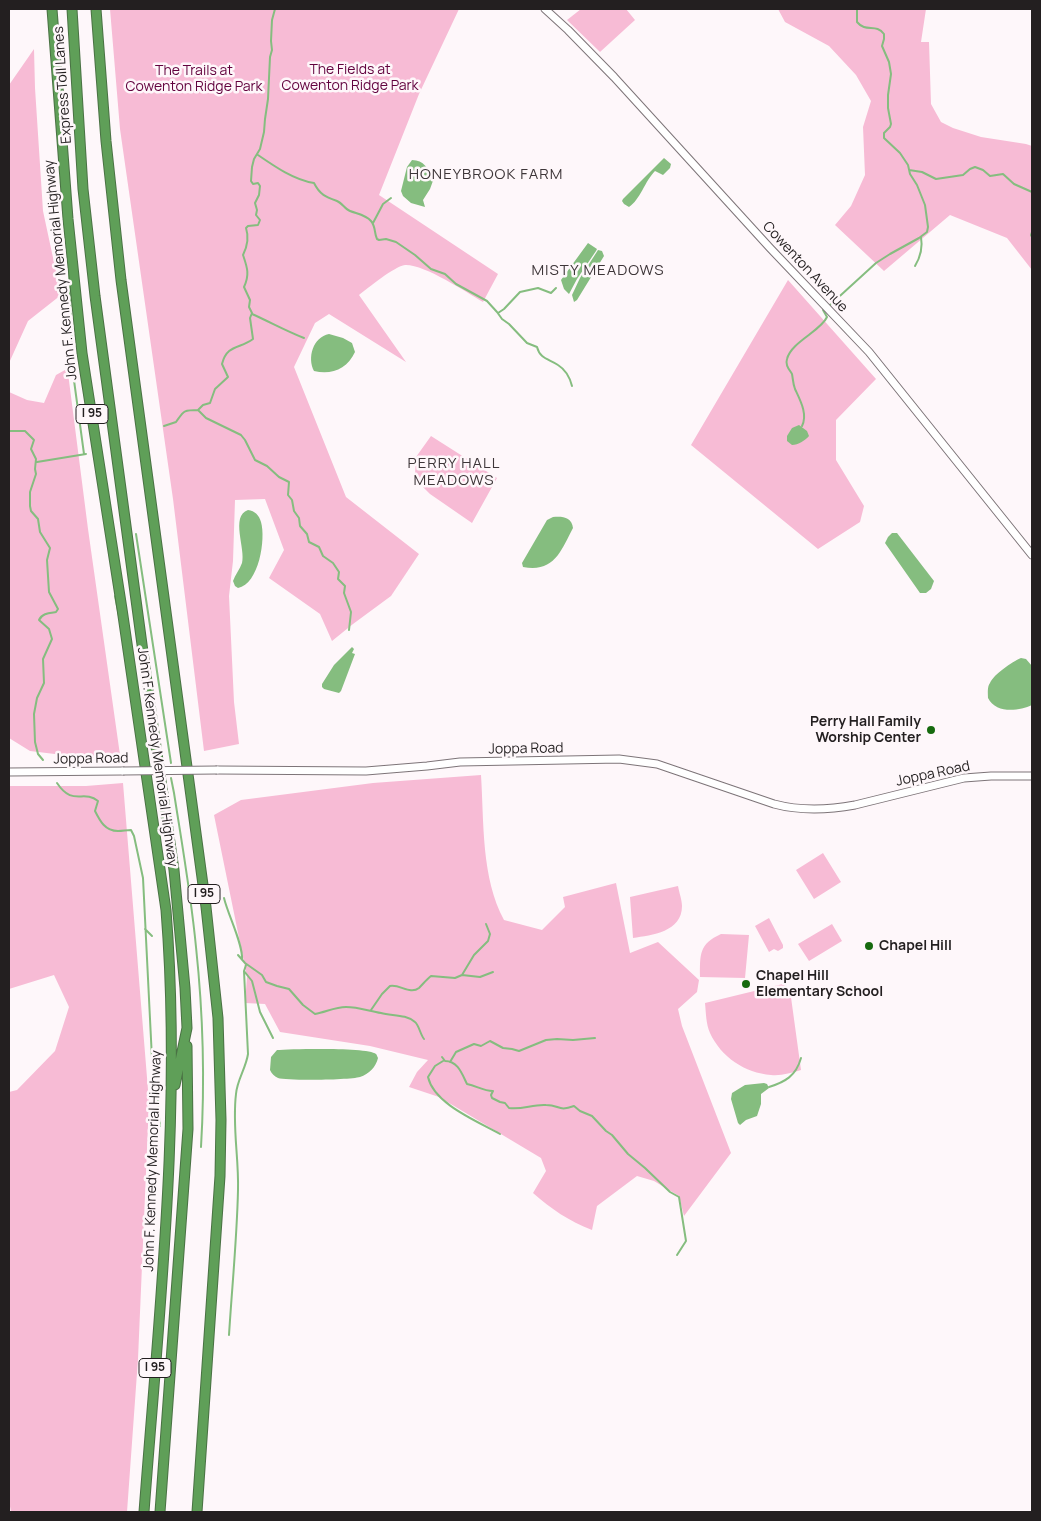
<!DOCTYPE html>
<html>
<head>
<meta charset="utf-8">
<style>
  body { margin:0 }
  #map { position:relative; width:1041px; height:1521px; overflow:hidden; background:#fef7fa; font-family:Manrope,sans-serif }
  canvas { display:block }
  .frame { position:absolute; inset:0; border:10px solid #231f20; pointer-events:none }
</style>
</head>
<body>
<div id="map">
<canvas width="1041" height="1521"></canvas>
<div class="frame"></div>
</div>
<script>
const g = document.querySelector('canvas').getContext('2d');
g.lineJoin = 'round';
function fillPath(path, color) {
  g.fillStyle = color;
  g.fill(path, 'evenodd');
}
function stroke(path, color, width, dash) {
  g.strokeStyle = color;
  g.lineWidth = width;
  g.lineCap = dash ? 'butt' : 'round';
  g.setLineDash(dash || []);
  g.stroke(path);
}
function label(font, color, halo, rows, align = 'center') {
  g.font = font + ' Manrope,sans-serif';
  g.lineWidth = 5;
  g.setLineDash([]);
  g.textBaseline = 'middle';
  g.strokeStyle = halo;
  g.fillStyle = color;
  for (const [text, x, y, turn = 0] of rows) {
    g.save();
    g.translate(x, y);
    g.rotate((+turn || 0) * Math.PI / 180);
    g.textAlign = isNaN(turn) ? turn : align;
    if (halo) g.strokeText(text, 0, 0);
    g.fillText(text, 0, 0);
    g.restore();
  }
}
const green = new Path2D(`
  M110 9H459L419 94 379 195 498 274 483 302C466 292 424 264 405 265 395 266 368 288 359 295L406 362 329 314 315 323 294 367 346 497 419 554 391 596 353 624 332 641 320 614 269 578 284 550 265 499 235 500 233 561 229 596 234 702 239 744 204 751 173 499 120 129Z
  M581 9H626L635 20 600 52 567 20Z
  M778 9H926L921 42H929L931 104 941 122 953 128 981 137 1026 144 1032 146V270L1007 238 950 215 884 271 835 225 851 206 865 175 863 127 871 101 856 75 829 46 785 22Z
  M34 49 35 88 43 211 61 295 28 321 9 363V85Z
  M788 280 876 379 836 420V460L864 506 860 522 818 549 691 445Z
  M65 370 68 373 88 529 121 762 30 751 9 738V392L27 400 44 403 56 375Z
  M431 436 497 478 472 523 430 494 420 484 415 474 416 457Z
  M481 775C484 822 481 878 504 920L542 930 565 907 563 897 616 883 630 953 658 942 699 980 697 992 678 1009 682 1026 731 1153 684 1216 679 1196 654 1181 637 1176 597 1206 592 1230C569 1221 551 1209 533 1193L546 1171 541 1158 439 1097 409 1087 417 1072 428 1060 370 1046 280 1032 265 1004 245 1003 247 977 214 815 241 800 373 783Z
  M123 783 149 1102 138 1359 127 1512H11L9 1501V1092L17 1090 55 1051 69 1007 54 975 9 989V786H86Z
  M823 853 841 882 814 899 796 870Z
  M678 886C679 892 682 900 682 906 682 932 652 935 633 938L630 897Z
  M769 918 783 945V948L778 951 774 949 769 952 755 926Z
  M832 924 842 941 809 961 798 944Z
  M721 934 749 935 745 978 700 977C700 954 699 944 721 934Z
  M783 984 790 990 801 1070C791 1073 781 1076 771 1075 745 1073 721 1057 710 1033 706 1024 706 1013 705 1003Z`);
const water = new Path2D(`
  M664 158 671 164 670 168 663 175 655 171C645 181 640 200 629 207L624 204 622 201 623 199Z
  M412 160C424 160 428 169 434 178L430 189 423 200 425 207 411 203 403 196 401 191 407 167Z
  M588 243 597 249 596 251 577 279 569 294 564 289 561 280Z
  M598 250 602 251 604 256 577 300 574 302 572 295 580 278Z
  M329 334 343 338 352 343 355 352C347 369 332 375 314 371 307 358 313 337 329 334Z
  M799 425 807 431 809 436C806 440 798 445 792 445L787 441V436L792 428Z
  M248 510C255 511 259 515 261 522 266 539 259 584 238 588L235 586 233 581C235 575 240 569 242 563 246 549 230 516 248 510Z
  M553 517C562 516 572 517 573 528 561 551 554 573 523 567L522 563 547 520Z
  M892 533H897L934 581 931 589 926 593H920L885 543 888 537Z
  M352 647 354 649 352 653 355 654 341 691 339 693 324 689 322 687V684L334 665Z
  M1021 658 1026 659 1032 666V705C1019 711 996 714 988 698 988 693 987 687 990 683 994 674 1012 662 1021 658Z
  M277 1050C291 1049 368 1047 376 1054 377 1055 377 1056 378 1058 376 1067 369 1074 360 1077 350 1080 287 1081 278 1078 274 1076 272 1074 270 1070L271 1057Z
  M764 1083 767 1084 769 1088 761 1094V1104L757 1116 746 1120 740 1125 738 1123 731 1099 732 1093 745 1085Z`);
const stream = new Path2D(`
  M258 155C274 166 294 180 314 183 320 195 326 197 337 201 342 203 345 209 350 211 358 214 366 215 371 221 376 227 374 233 377 239L379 240 386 239 396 242 415 255 431 269 445 274 456 284 487 301 497 312 502 319 509 324 527 343 537 347C540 359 549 359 558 365 566 370 570 378 572 386
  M909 170 922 172 936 179 963 175 970 169 975 167 983 170 990 176 1003 174 1014 184 1032 192
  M1032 202V210
  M373 223 383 204 391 198
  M1032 232 1031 235 1032 237
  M915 266C921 256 923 248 921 237
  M69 270 72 348
  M830 305 876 263 890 254 919 238 927 232 928 227 925 205 917 185 910 174 908 165 900 153 884 138V133L890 127 891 124 888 108V95L891 74 889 62 882 46 884 39V34C876 23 866 33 857 22V9
  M498 313 504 309 520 292 538 288 551 293 556 288
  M252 314C270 322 286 331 304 338
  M72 360 73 373 84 454
  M198 410 206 418 241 435 245 440 255 460 267 466 279 477 289 482 288 495 292 500 294 511 299 518 300 526 307 534 309 542 319 547 323 556 333 563 339 572 338 579 345 586 344 593 351 612 349 630
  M164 426 176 422C184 411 183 410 198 410L203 405 210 403 215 389 228 377 222 364C227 344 240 349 253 339L250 318 252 313 249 307 250 300 244 287C250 274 247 267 243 255 247 247 249 237 246 228L248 226 258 225 260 220 256 215 257 210 255 203 259 195 260 186 258 183 253 184 251 181 252 167 254 159 260 149 264 132 265 119 268 99 270 57 272 50 271 41 272 20 275 9
  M802 426C808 414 800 400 795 389 793 384 793 379 792 374 789 369 785 365 787 359 791 342 821 331 827 317L823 310
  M9 431H25L34 440 31 449 36 459 35 469 36 474 30 492V506L31 511 38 519 40 532 50 548 47 560 49 592 58 609 56 612C50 613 42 613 39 620L49 629 52 639 43 659 44 683 37 698 34 714 35 742 38 754 43 760
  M37 462 86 454
  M136 534 171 763
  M115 596 119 616
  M171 778 174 793C182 844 191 895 196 947 203 1013 205 1081 201 1147
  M57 783C73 807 83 789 98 801L95 811C100 821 105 831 118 831 123 831 126 830 131 830L134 836 143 878 152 1059 156 1081 160 1126
  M224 898C228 915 243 944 242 959
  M145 929 152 936
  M238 955 245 963 262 975 266 982 277 986 289 989 303 1005 315 1014C326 1012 335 1007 346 1007 358 1007 369 1011 381 1013 392 1016 406 1014 415 1022 419 1025 420 1034 424 1039
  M244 971 252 981 260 1012 273 1038
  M462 975 474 955 488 941 490 934 486 924
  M371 1010 382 994 390 986C400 984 410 995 419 988 423 984 427 979 431 976L455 978 462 975 480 977 493 972
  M442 1057 445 1061C458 1061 462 1074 467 1084 477 1086 483 1091 493 1091L491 1095 492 1098 500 1102 505 1103 509 1108C522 1110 533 1104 546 1105 560 1105 558 1112 574 1106L580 1111 592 1116 606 1131 612 1135 628 1154 645 1168 670 1192 679 1197 686 1241 677 1255
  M443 1061 435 1066 428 1077C434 1104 477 1121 500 1134
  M450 1062 456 1052 474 1044 481 1046 490 1041 503 1048 512 1049 519 1051 546 1040 557 1039 573 1040 595 1038
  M769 1087C785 1082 796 1076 801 1058
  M229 1335C232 1287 237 1238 238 1190 239 1158 232 1126 236 1094 237 1080 246 1068 248 1054L244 971 246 965`);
const secondary = new Path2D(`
  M545 9 568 30 614 77 770 248 869 352 1032 555
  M217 770 366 771 427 766 460 762 619 759 657 764 774 804C800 811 828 810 855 805L964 778 991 776H1032
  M9 772 123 771`);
const highway = new Path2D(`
  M52 9 68 219 82 353 122 609 166 910C182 1111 159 1312 144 1512
  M72 9 83 189 95 296 153 726 174 870 185 988 187 1028 175 1085
  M96 9 106 141 121 280 206 907 218 1018 221 1120 220 1176 197 1512
  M160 1512 188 1129 187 1046`);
const secondaryBridge = new Path2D(`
  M123 771 217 770`);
const markers = [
  [931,730,5,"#166a0e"],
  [869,946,5,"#166a0e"],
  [746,984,5,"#166a0e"]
];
const shields = [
  [92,414,32],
  [204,894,32],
  [155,1368,32]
];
const shieldNames = [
  ["I 95",92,414],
  ["I 95",204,894],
  ["I 95",155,1368]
];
const parkNames = [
  ["The Fields at",350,70],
  ["Cowenton Ridge Park",350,86],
  ["The Trails at",194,71],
  ["Cowenton Ridge Park",194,87]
];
const streetNames = [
  ["Express Toll Lanes",63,85,-94],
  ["Cowenton Avenue",805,267,47],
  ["John F. Kennedy Memorial Highway",61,270,-96],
  ["Joppa Road",526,749,-1],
  ["John F. Kennedy Memorial Highway",157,757,82],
  ["Joppa Road",91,759,-1],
  ["Joppa Road",933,774,-12],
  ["John F. Kennedy Memorial Highway",153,1161,-88]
];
const poiNames = [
  ["Perry Hall Family",921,722,"right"],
  ["Worship Center",921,738,"right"],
  ["Chapel Hill",879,946],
  ["Chapel Hill",756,976],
  ["Elementary School",756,992]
];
const neighbourhoodNames = [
  ["HONEYBROOK FARM",486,175],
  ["MISTY MEADOWS",598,271],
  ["PERRY HALL",454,464],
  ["MEADOWS",454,481]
];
fillPath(green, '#f7bbd5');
fillPath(water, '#85bd7f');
stroke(stream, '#85bd7f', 2);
stroke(secondary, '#7d7478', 9);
stroke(highway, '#4a7244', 11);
stroke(secondary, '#fff', 7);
stroke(highway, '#5f9f58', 9);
stroke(secondaryBridge, '#7d7478', 9, []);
stroke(secondaryBridge, '#fff', 7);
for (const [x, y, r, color] of markers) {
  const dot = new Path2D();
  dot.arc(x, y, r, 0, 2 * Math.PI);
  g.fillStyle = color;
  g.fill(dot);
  stroke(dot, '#fef7fa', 2);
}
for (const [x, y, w] of shields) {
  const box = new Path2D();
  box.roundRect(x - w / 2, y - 9.5, w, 19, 4);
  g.fillStyle = '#fef7fa';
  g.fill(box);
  stroke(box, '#231f20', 1);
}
label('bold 12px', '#231f20', null, shieldNames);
label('14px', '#62023e', '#fef7fa', parkNames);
label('14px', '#231f20', '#fef7fa', streetNames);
label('bold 14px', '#231f20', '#fef7fa', poiNames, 'left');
g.letterSpacing = '1px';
label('15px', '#3e3639', '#fef7fa', neighbourhoodNames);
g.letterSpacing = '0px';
</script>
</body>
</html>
